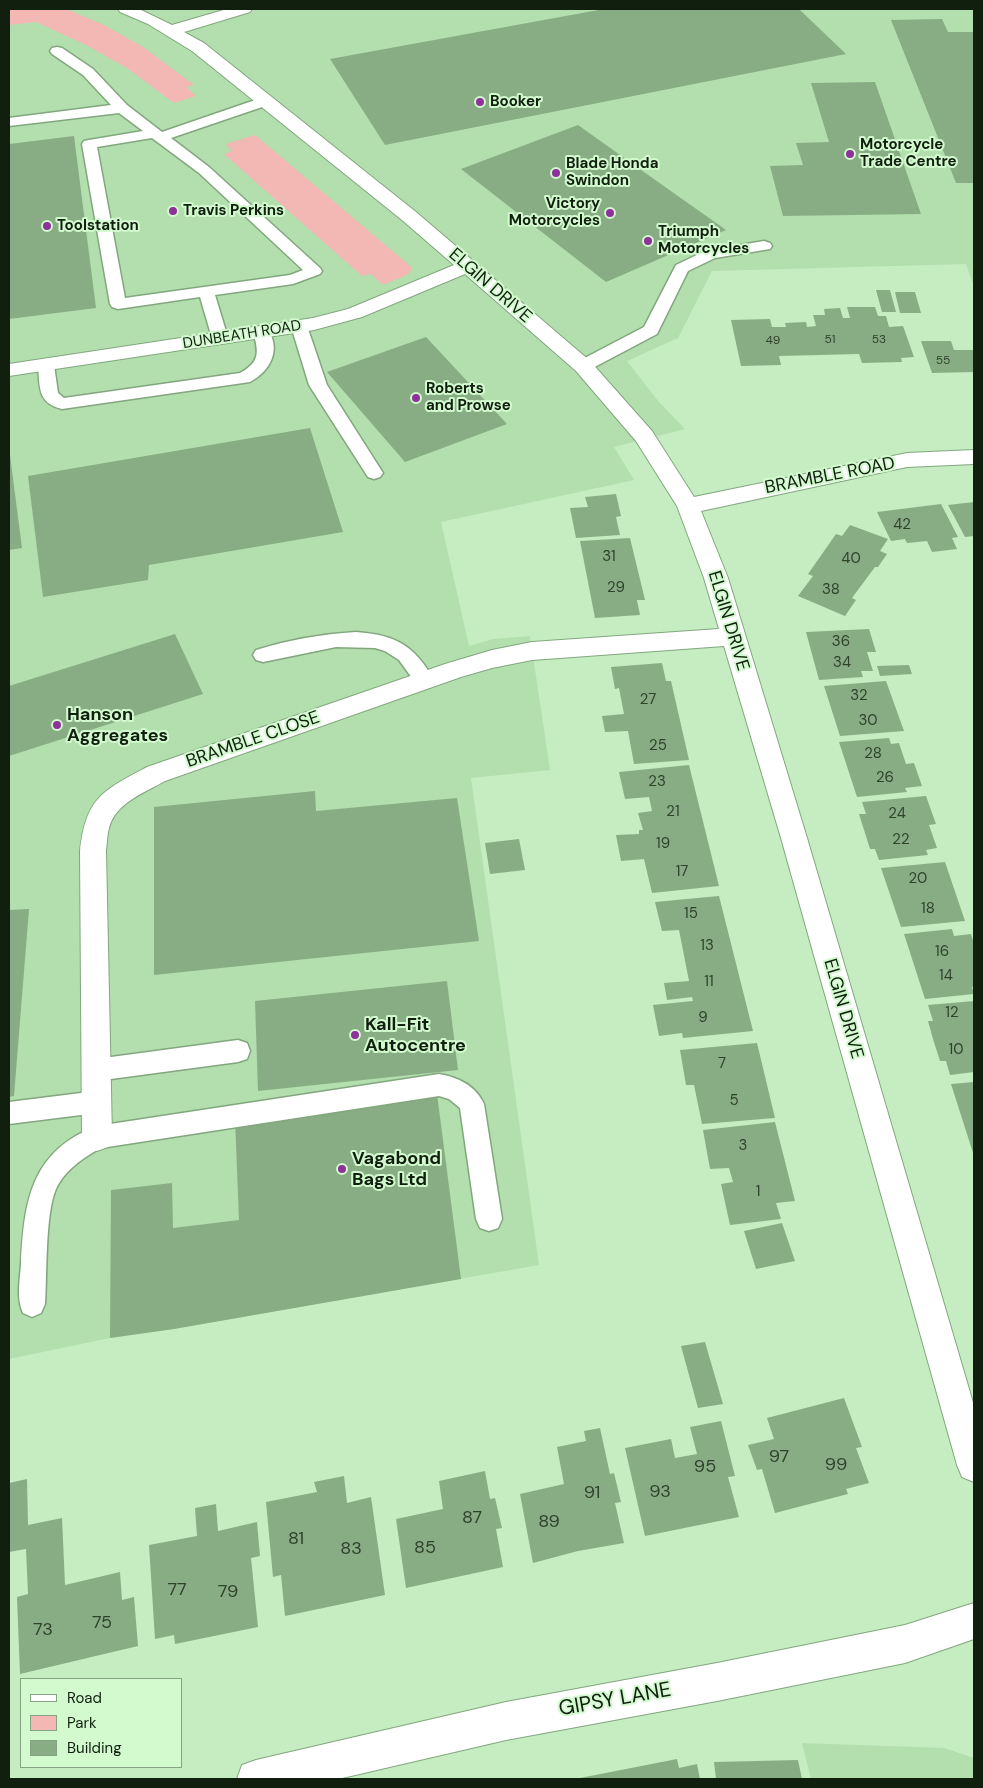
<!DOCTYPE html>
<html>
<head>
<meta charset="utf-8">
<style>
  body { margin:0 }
  #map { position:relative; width:983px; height:1788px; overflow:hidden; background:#c5edc1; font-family:"DM Sans",sans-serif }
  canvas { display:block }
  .frame { position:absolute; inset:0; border:10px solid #111f0f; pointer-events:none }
  .legend { position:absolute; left:20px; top:1678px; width:162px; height:90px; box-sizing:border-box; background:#d2face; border:1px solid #85a282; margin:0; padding:6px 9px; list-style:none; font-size:15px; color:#111f0f }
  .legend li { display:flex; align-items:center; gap:10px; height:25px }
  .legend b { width:25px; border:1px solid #85a282 }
</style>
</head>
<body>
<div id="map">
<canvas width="983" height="1788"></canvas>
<div class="frame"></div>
<ul class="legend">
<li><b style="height:6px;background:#fff"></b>Road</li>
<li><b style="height:14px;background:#f3b7b4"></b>Park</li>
<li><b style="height:14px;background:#88ad84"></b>Building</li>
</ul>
</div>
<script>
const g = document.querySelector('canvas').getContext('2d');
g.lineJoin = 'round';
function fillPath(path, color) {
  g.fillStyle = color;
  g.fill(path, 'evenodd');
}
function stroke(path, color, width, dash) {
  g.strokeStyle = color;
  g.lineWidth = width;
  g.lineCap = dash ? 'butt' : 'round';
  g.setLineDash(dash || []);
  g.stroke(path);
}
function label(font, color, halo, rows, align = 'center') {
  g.font = font + ' "DM Sans",sans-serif';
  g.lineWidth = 4;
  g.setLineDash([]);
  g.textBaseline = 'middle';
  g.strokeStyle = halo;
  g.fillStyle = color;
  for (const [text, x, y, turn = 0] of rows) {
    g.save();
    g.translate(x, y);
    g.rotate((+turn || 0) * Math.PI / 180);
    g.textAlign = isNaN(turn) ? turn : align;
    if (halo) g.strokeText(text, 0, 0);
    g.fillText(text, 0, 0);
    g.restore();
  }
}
const built = new Path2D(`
  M9 9H974V287L966 264 712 271 678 338 627 361 659 402 685 429 614 447 634 480 441 522 469 646 493 639 530 636 550 770 471 778 539 1265 174 1329 110 1338 9 1359Z
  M802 1743 944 1748 974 1758V1779H811Z`);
const green = new Path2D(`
  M9 9H66L104 25 143 47 194 85 186 87 196 96 174 103 127 68 86 45 36 22 9 25Z
  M255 135 409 265 412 268 409 274 383 285 371 274 362 276 224 154 232 151 226 144Z`);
const building = new Path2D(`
  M604 9H799L846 54 385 145 330 59Z
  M942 19 948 32H974V183H956L891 20Z
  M875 82 921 214 783 216 770 166 803 165 796 143 829 142 811 83Z
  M578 125 651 177 726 230 606 282 461 169Z
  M74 136 96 308 9 319V144Z
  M876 290H890L896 312H882Z
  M895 292H915L921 313H900Z
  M847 307H875L878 316H886L889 327 903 326 914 357 901 358 902 362 862 363 859 354 779 356 781 365 741 366 731 320 770 319 772 327H786L785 323 806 322 807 327 816 326 813 315H825L824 309 840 308 843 318H850Z
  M426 337 507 424 405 462 327 372Z
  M921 341H951L954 350H974V372L932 373Z
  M310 428 343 532 149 565 148 580 43 597 28 476Z
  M10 455 22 548 9 550V456Z
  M616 494 621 516 616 517 620 535 576 538 570 508 588 507 585 497Z
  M974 502V536L965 537 948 505Z
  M941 504 958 537 952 538 957 549 932 552 927 541 907 543 905 539 891 541 877 512Z
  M850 525 888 539 880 551 887 554 878 567H875L852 598 856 600 845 616 798 596 813 576 808 574 836 534 842 536Z
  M630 538 645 600H637L640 615 595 618 580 541Z
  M869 629 876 652H867L873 671H861L863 677 819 680 806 632Z
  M175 634 203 694 9 756V686Z
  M662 663 666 681H671L689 760 634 764 628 731 605 732 602 716 624 714 619 688 615 689 611 667Z
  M909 665 912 674 880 676 877 666Z
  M886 681 904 731 840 736 824 686Z
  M889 738 891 744 899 743 906 764 914 763 922 786 905 788 907 792 857 797 839 742Z
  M689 765 719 886 652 893 644 859 621 861 616 835 639 834V830H643L638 813 652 811 649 797 625 799 619 772Z
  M315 791 316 811 457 798 479 941 154 975V807Z
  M926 796 936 824 929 825 937 848 926 850 928 855 879 860 875 849H870L859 814H866L862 802Z
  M519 839 525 870 490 874 485 843Z
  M945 862 965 921 901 927 881 868Z
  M719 896 753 1031 683 1038 682 1033 659 1036 653 1005 693 1001 692 997 667 1000 664 983 689 981 679 930 662 931 655 902Z
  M29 909 14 1096 9 1097V910Z
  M952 929 954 936 971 934 974 944V987H972L974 994 925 999 904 934Z
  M447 981 458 1070 258 1091 255 1001Z
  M974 1001V1072L950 1075 946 1061H940L933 1039 928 1021H933L928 1005Z
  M757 1043 775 1118 702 1124 694 1085H686L680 1050Z
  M974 1082V1156L951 1084Z
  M437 1094 461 1279 174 1329 110 1338 111 1190 172 1183 173 1228 239 1220 235 1119Z
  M775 1122 795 1201 776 1203 781 1219 730 1225 721 1184 733 1182 729 1168 710 1169 703 1130Z
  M782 1223 795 1261 756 1269 744 1231Z
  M705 1342 723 1404 698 1408 681 1346Z
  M844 1398 862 1447 856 1448 869 1483 846 1489 848 1494 775 1513 762 1469 757 1470 748 1445 774 1439 767 1418Z
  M721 1421 735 1476 728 1477 739 1517 645 1536 625 1448 671 1439 675 1458 697 1454 690 1427Z
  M600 1428 610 1474 614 1473 621 1502 615 1503 624 1543 578 1551 533 1563 520 1494 564 1484 557 1447 586 1441 584 1431Z
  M485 1471 490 1499 495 1498 502 1528 496 1529 503 1567 406 1588 396 1519 443 1509 439 1481Z
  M344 1476 347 1503 371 1497 385 1595 285 1616 281 1575 273 1577 266 1502 317 1492 314 1482Z
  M27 1479 28 1525 62 1518 65 1585 120 1572 122 1600 134 1597 138 1646 20 1674 17 1597 28 1594 26 1549 9 1552V1483Z
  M216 1504 218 1531 257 1522 260 1556 251 1558 258 1627 175 1644 174 1635 155 1639 149 1545 197 1536 195 1508Z
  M677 1759 679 1768 697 1764 700 1779H575Z
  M798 1760 802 1779H716L714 1762Z`);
const service = new Path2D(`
  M57 47 62 48 93 69 127 105 162 132 261 98H271L273 101 271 104 171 138 209 167 320 268 322 271 320 274 293 284 215 295 228 338 226 342H214L212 338 200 297 118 309 112 307 110 304 82 144 84 141 89 140 143 131 119 113 9 126V118L111 105 83 75 52 54 50 51 52 48ZM152 138 199 173 303 270 290 275 125 298 97 147Z
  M764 241 770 243 772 246 770 249 715 258 688 271 657 334 589 370 583 371 577 370 575 366 577 362 644 327 676 265 705 251Z
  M299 321 305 322 307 326 327 385 383 473 380 477 374 479 368 477 309 385 291 326 293 322Z
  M261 327 267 328C282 350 270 371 250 382L62 409C37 403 40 387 38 365L40 361 46 360 52 361 54 365 58 393 64 398 240 373C260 362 259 352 253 332L255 328Z
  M356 632C396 635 414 645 434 680L431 685 424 687 417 685 399 660 385 651 375 648 336 647 263 662 256 660 253 655 256 650C288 640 322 634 356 632Z
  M238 1040 247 1043 250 1051 247 1059 238 1062 96 1081 87 1078 84 1070 87 1062 96 1059Z
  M439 1074C458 1077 476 1086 484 1104L502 1219 498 1228 489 1231 480 1228 476 1219 460 1108 449 1099 439 1096 101 1148C84 1157 64 1171 56 1189 45 1214 47 1275 45 1304L41 1313 32 1317 23 1313C16 1298 20 1280 21 1264 24 1201 31 1151 97 1126Z
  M97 1091 106 1094 109 1102 106 1110 97 1113 9 1124V1102Z`);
const minor = new Path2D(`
  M118 9H139L172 25 227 9H252L250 12 184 32 204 43 416 212 590 361 652 431 694 497 907 453 974 450V464L907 467 701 511 728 578 807 838 974 1406V1482L962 1477 957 1465 781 838 724 646 532 660 492 668 461 677 165 781C146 792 115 803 109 828 107 835 107 843 106 851L112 1137 108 1147 97 1151 86 1147 82 1137 80 851C86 798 102 791 147 767L445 664 492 650 532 642 719 629 704 578 677 506 636 441 576 371 465 274 362 317 314 330 9 376V364L313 318 348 309 454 265 402 220 192 51 148 24 120 12Z`);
const secondary = new Path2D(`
  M974 1603V1639L905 1663 717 1701 506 1740 338 1779H237L242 1765 256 1760 506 1702 717 1663 905 1625Z`);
const markers = [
  [480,102,5,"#8e319b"],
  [850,154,5,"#8e319b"],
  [556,173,5,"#8e319b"],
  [173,211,5,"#8e319b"],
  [610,213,5,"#8e319b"],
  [47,226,5,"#8e319b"],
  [648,241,5,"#8e319b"],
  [416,398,5,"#8e319b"],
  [57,725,5,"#8e319b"],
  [355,1035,5,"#8e319b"],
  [342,1169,5,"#8e319b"]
];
const farNumbernames = [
  ["51",830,340],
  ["53",879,340],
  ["49",773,341],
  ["55",943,361]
];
const farPoinames = [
  ["Booker",490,102],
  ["Motorcycle",860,145],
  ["Trade Centre",860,162],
  ["Blade Honda",566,164],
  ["Swindon",566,181],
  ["Victory",600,204,"right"],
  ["Motorcycles",600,221,"right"],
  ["Travis Perkins",183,211],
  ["Toolstation",57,226],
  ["Triumph",658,232],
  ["Motorcycles",658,249],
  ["Roberts",426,389],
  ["and Prowse",426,406]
];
const farStreetnames = [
  ["DUNBEATH ROAD",242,335,-9]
];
const numberNames = [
  ["42",902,525],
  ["31",609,557],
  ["40",851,559],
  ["29",616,588],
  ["38",831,590],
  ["36",841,642],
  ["34",842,663],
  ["32",859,696],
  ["27",648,700],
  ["30",868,721],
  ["25",658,746],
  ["28",873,754],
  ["26",885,778],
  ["23",657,782],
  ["21",673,812],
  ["24",897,814],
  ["22",901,840],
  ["19",663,844],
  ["17",682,872],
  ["20",918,879],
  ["18",928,909],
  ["15",691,914],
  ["13",707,946],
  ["16",942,952],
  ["14",946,976],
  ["11",709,982],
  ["12",952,1013],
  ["9",703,1018],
  ["10",956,1050],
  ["7",722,1064],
  ["5",734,1101],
  ["3",743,1146],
  ["1",758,1192]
];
const streetNames = [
  ["ELGIN DRIVE",490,286,41],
  ["BRAMBLE ROAD",830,476,-11],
  ["ELGIN DRIVE",728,621,73],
  ["BRAMBLE CLOSE",253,740,-19],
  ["ELGIN DRIVE",843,1009,74]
];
const poiNames = [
  ["Hanson",67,715],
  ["Aggregates",67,736],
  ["Kall-Fit",365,1025],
  ["Autocentre",365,1046],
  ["Vagabond",352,1159],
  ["Bags Ltd",352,1180]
];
const nearNumbernames = [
  ["97",779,1457],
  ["99",836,1465],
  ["95",705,1467],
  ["93",660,1492],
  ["91",592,1493],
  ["87",472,1518],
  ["89",549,1522],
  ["81",296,1539],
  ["85",425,1548],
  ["83",351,1549],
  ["77",177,1590],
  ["79",228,1592],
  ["75",102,1623],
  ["73",43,1630]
];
const nearStreetnames = [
  ["GIPSY LANE",615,1700,-10]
];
fillPath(built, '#b3deae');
fillPath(green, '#f3b7b4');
fillPath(building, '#88ad84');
stroke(service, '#82a77e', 3);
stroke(minor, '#82a77e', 2);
stroke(secondary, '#82a77e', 2);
fillPath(service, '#fff');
fillPath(minor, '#fff');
fillPath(secondary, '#fff');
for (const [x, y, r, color] of markers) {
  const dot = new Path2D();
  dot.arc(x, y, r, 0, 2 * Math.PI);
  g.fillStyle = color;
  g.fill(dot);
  stroke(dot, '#d2face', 2);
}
label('12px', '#2f422c', null, farNumbernames);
label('bold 15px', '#111f0f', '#d2face', farPoinames, 'left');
label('15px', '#111f0f', '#d2face', farStreetnames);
label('15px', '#2f422c', null, numberNames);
label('18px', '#111f0f', '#d2face', streetNames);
label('bold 18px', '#111f0f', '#d2face', poiNames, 'left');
label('18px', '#2f422c', null, nearNumbernames);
label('21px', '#111f0f', '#d2face', nearStreetnames);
</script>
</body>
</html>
